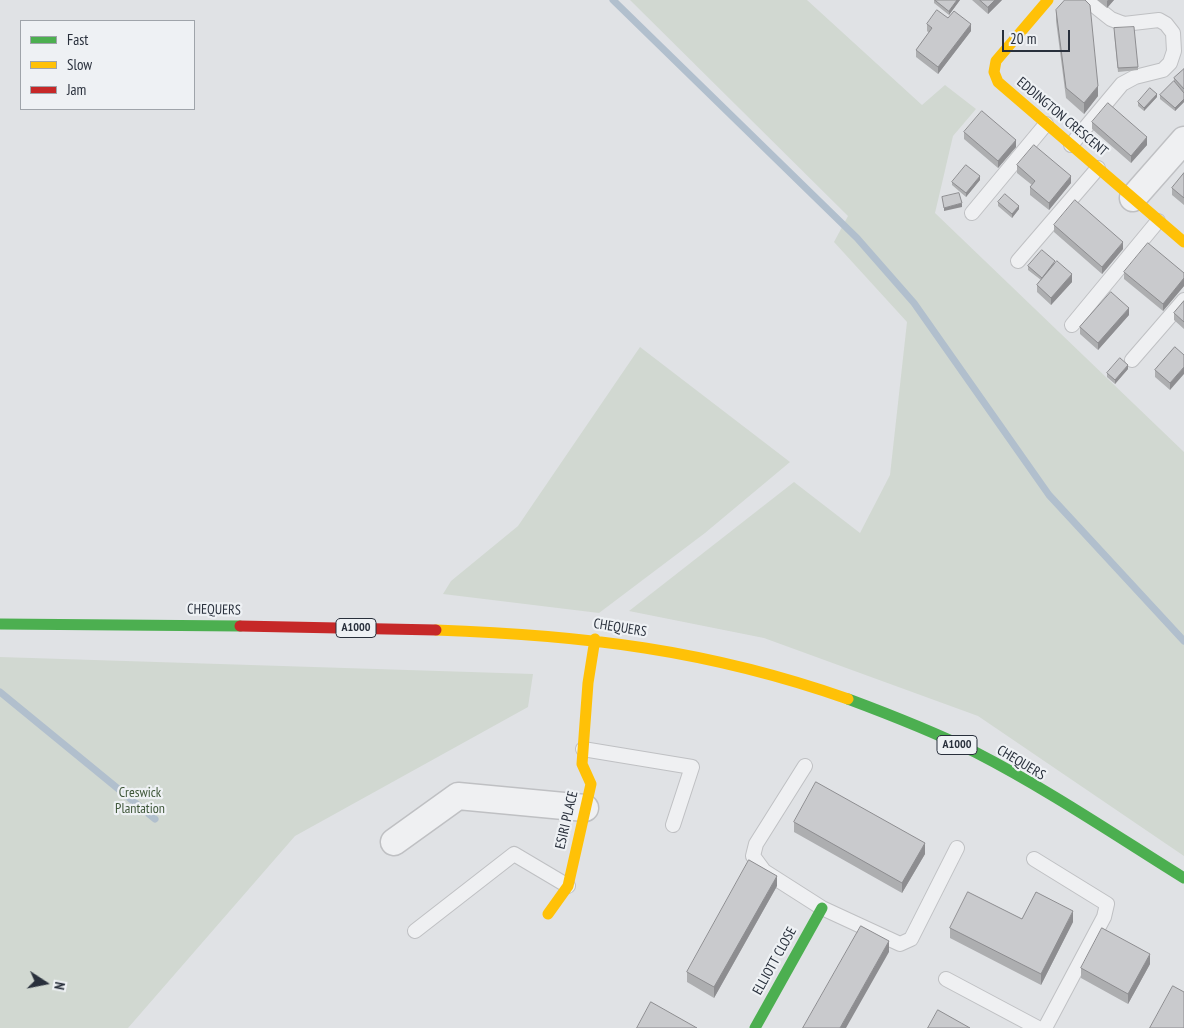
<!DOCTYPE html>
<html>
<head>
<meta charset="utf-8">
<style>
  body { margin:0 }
  #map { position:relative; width:1184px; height:1028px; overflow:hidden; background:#e0e2e5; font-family:"PT Sans Narrow",sans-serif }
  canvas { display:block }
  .legend { position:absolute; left:20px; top:20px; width:175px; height:90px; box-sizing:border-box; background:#eef1f4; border:1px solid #9fa4aa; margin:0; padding:6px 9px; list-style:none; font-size:15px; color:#29303c }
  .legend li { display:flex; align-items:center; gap:10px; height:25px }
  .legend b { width:25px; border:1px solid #9fa4aa }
  .north { position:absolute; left:20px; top:958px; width:50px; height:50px; -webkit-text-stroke:4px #eef1f4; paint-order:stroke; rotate:101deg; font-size:14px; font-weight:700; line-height:20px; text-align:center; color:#29303c }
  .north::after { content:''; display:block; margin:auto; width:18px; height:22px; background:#29303c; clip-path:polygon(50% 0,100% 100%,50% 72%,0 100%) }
  .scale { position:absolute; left:1002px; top:30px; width:68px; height:22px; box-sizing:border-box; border:2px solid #29303c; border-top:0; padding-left:6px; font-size:15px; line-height:18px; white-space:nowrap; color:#29303c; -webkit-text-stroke:4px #eef1f4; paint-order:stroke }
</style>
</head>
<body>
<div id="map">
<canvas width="1184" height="1028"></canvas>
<ul class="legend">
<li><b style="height:6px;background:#4caf50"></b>Fast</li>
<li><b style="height:6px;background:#ffc107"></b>Slow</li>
<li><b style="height:6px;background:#c62828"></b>Jam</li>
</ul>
<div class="north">N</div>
<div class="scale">20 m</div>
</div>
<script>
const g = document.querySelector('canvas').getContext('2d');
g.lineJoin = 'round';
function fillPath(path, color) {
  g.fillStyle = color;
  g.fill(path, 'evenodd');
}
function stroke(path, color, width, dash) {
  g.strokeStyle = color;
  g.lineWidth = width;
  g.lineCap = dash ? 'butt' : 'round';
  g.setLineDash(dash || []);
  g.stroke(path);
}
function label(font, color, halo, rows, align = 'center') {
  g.font = font + ' "PT Sans Narrow",sans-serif';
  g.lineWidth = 4.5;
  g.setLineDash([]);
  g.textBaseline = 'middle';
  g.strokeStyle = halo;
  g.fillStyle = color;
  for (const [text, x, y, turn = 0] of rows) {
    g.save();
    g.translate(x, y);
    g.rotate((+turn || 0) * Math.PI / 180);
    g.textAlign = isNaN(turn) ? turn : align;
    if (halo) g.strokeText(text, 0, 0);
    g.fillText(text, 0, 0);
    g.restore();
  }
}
const green = new Path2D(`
  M630 0H807L922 105 945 85 976 109 953 136 935 213 1184 452V856L978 716 764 638 629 611 794 482 860 533 890 475 907 322 834 242 848 216Z
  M640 347 790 462 705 533 599 613 443 594 451 581 518 526Z
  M0 657 533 674 528 707 295 836 128 1028H0Z`);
const stream = new Path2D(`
  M613 0 857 238 914 303 1049 495 1184 641
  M0 692 155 819`);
const lane = new Path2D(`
  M1071 145 1122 84 1135 77 1163 70 1170 63 1174 51 1173 33 1166 24 1159 20 1124 24 1111 19 1087 0
  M972 213 1046 124
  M1018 261 1098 168
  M1072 325 1158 221
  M1132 360 1184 300
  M583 749 692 767 673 825
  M805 766 756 844 753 856 764 871 822 908 900 944 911 939 957 848
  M1034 859 1107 904 1104 917 1045 1028
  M415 931 514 854 568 886
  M946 979 1038 1028`);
const street = new Path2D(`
  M1133 198 1184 140
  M394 842 458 796 585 808`);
const fast = new Path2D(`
  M0 624 240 626
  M848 699C891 715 934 732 975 752 1047 789 1115 835 1184 878
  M755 1028 822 908`);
const slow = new Path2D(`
  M1048 0 996 61 994 72 998 82 1184 242
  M436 630C583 635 709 650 848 699
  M548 914 568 886 591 784 582 764 588 683 595 639`);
const jam = new Path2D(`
  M240 626 436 630`);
const wall = new Path2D(`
  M934 0H960L949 15 934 3Z
  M972 0H1002L988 14Z
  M1097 0H1114L1107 8Z
  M1056 10 1098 96 1084 114 1066 98 1056 21Z
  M948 18 971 31 938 74 916 57V50L929 33 927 31V24Z
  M1114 32 1138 67V70L1118 72Z
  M1184 69V102L1175 111 1160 99V95L1174 81V78Z
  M1157 97 1144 111 1138 106V102Z
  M1092 122 1147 145 1131 163 1092 129Z
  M964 132 1016 147 998 168 964 139Z
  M1017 165 1071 183 1049 210 1030 195V187L1032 185 1017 173Z
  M1184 173V205L1172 195V188Z
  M980 180 966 197 952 185V182Z
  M998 202 1019 209 1012 218 998 206Z
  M1054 225 1123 249 1102 274 1054 232Z
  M1055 263 1072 282 1051 305 1037 292V285L1041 280 1028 270V266Z
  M1124 272 1184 273V286L1163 311 1124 279Z
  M1184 301V329L1174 320V313Z
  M1129 315 1098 350 1080 334V327Z
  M1175 347 1170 390 1155 377V370Z
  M1128 369 1115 384 1107 377V373Z
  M794 822 925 854 902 893 794 832Z
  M777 886 714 998 687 982V972Z
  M1022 919 1073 922 1041 985 950 938V928Z
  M1150 964 1128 1004 1081 978V968Z`);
const shadedWall = new Path2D(`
  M957 0H960L949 15V11Z
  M995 0H1002L988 14V7Z
  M1108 0H1114L1107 8V1Z
  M971 24V31L938 74V67Z
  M1098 86V96L1084 114V103Z
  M1157 94V97L1144 111V108Z
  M1184 99V102L1175 111V108Z
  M1147 137V145L1131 163V156Z
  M1016 140V147L998 168V161Z
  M980 176V180L966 197V193Z
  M1071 176V183L1049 210V203Z
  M962 203V207L944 211V208Z
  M1019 206V209L1012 218V214Z
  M1123 242V249L1102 274V267Z
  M1072 274V282L1051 305V298Z
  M1184 278V286L1163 311V304Z
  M1129 308V315L1098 350V343Z
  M1128 365V369L1115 384V380Z
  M1184 367V374L1170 390V383Z
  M925 843V854L902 893V883Z
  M777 876V886L714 998V987Z
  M1073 911V922L1041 985V974Z
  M889 941V952L846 1028H840Z
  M1150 954V964L1128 1004V994Z`);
const building = new Path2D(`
  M935 0H957L949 11Z
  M980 0H995L988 7Z
  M1065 0H1085L1090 5 1098 86 1084 103 1066 88 1056 10Z
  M937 10 948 18 954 11 971 24 938 67 916 50 932 28 927 24Z
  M1134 27 1138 67 1118 68 1114 28Z
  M1184 69V89L1174 78Z
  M1174 81 1184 93V99L1175 108 1160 95Z
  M1150 88 1157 94 1144 108 1138 102Z
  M1108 103 1147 137 1131 156 1092 122Z
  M982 111 1016 140 998 161 964 132Z
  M1034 145 1071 176 1049 203 1030 187 1035 181 1017 165Z
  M966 165 980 176 966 193 952 182Z
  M1184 173V198L1172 188Z
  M959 193 962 203 944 208 942 197Z
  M1005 194 1019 206 1012 214 998 202Z
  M1075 200 1123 242 1102 267 1054 225Z
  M1148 243 1184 273V278L1163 304 1124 272Z
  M1042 250 1055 261 1042 278 1028 266Z
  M1057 261 1072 274 1051 298 1037 285Z
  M1111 292 1129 308 1098 343 1080 327Z
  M1184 301V322L1174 313Z
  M1175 347 1184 355V367L1170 383 1155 370Z
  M1120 358 1128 365 1115 380 1107 373Z
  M816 782 925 843 902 883 794 822Z
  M749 860 777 876 714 987 687 972Z
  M968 892 1022 919 1036 892 1073 911 1041 974 950 928Z
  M861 926 889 941 840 1028H803Z
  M1102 928 1150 954 1128 994 1081 968Z
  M1173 986 1184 992V1028H1150Z
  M651 1002 697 1028H637Z
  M938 1010 970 1028H928Z`);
const shields = [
  [356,628,40],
  [957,745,40]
];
const shieldNames = [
  ["A1000",356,628],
  ["A1000",957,745]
];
const streetNames = [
  ["EDDINGTON CRESCENT",1062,117,40],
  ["CHEQUERS",214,610,1],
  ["CHEQUERS",620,628,9],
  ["CHEQUERS",1021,763,31],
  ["ESIRI PLACE",567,820,-77],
  ["ELLIOTT CLOSE",775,961,-61]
];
const parkNames = [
  ["Creswick",140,793],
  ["Plantation",140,809]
];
fillPath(green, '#d1d8d1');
stroke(stream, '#b1bfcd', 7);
stroke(lane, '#bfc0c3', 16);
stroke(street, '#bfc0c3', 29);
stroke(lane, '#eff0f2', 14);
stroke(street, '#eff0f2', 26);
stroke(fast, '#4caf50', 11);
stroke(slow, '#ffc107', 11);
stroke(jam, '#c62828', 11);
fillPath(wall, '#adaeb0');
fillPath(shadedWall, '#8d8d90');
fillPath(building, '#c9cacd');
stroke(building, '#8d8d90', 1);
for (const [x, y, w] of shields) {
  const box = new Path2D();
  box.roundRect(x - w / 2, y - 9.5, w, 19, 4);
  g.fillStyle = '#eef1f4';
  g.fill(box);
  stroke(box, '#29303c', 1);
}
label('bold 12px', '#29303c', null, shieldNames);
label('14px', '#29303c', '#eef1f4', streetNames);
label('14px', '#3e5638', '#eef1f4', parkNames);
</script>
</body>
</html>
